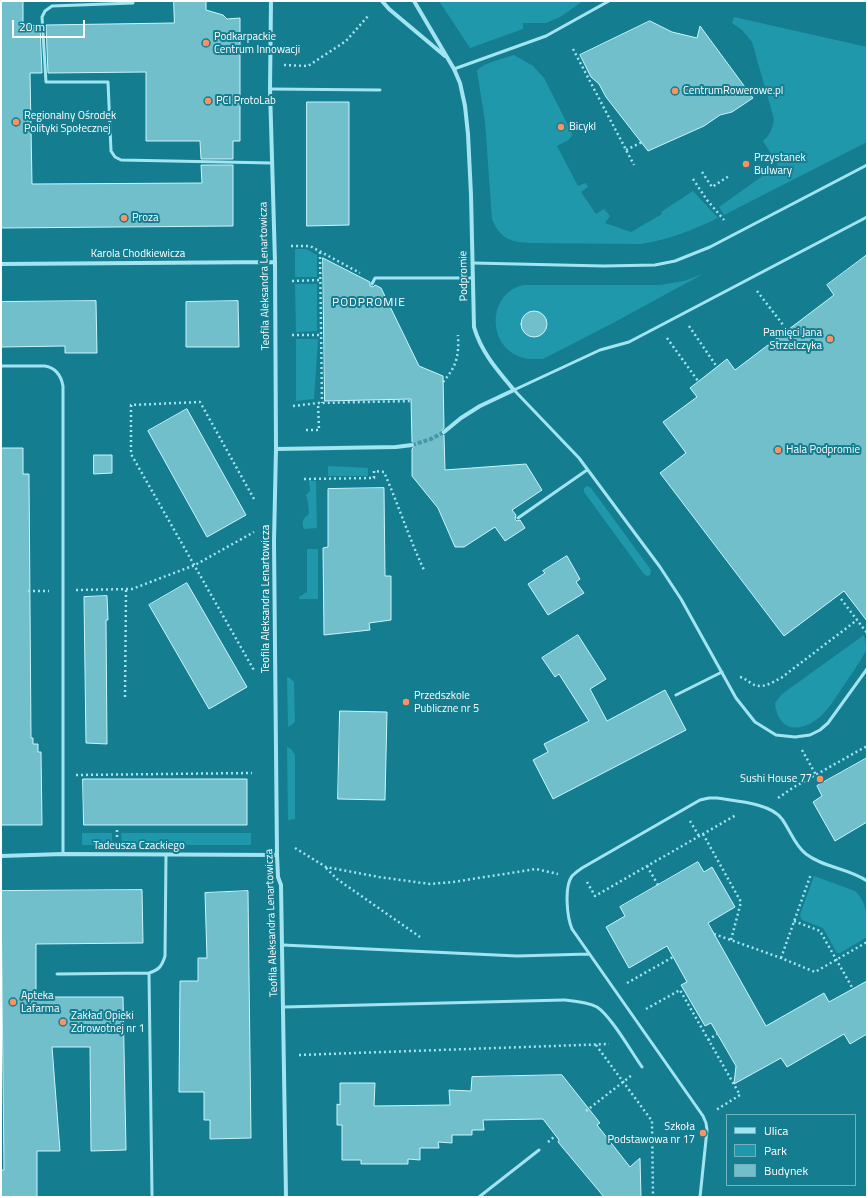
<!DOCTYPE html>
<html>
<head>
<meta charset="utf-8">
<style>
  body { margin:0 }
  #map { position:relative; width:868px; height:1198px; overflow:hidden; background:#157d90; font-family:"Titillium Web",sans-serif }
  canvas { display:block }
  .frame { position:absolute; inset:0; border:2px solid #fff; pointer-events:none }
  .legend { position:absolute; left:726px; top:1114px; width:130px; height:72px; box-sizing:border-box; background:#157d90; border:1px solid #73b1bc; margin:0; padding:5px 7px; list-style:none; font-size:12px; color:#fff }
  .legend li { display:flex; align-items:center; gap:8px; height:20px }
  .legend b { width:20px; border:1px solid #73b1bc }
  .scale { position:absolute; left:12px; top:20px; width:73px; height:18px; box-sizing:border-box; border:2px solid #fff; border-top:0; padding-left:5px; font-size:12px; line-height:14px; white-space:nowrap; color:#fff; -webkit-text-stroke:3px #157d90; paint-order:stroke }
</style>
</head>
<body>
<div id="map">
<canvas width="868" height="1198"></canvas>
<div class="frame"></div>
<ul class="legend">
<li><b style="height:5px;background:#a2e5f1"></b>Ulica</li>
<li><b style="height:11px;background:#2098ac"></b>Park</li>
<li><b style="height:11px;background:#72bfcc"></b>Budynek</li>
</ul>
<div class="scale">20 m</div>
</div>
<script>
const g = document.querySelector('canvas').getContext('2d');
g.lineJoin = 'round';
function fillPath(path, color) {
  g.fillStyle = color;
  g.fill(path, 'evenodd');
}
function stroke(path, color, width, dash) {
  g.strokeStyle = color;
  g.lineWidth = width;
  g.lineCap = dash ? 'butt' : 'round';
  g.setLineDash(dash || []);
  g.stroke(path);
}
function label(font, color, halo, rows, align = 'center') {
  g.font = font + ' "Titillium Web",sans-serif';
  g.lineWidth = 4;
  g.setLineDash([]);
  g.textBaseline = 'middle';
  g.strokeStyle = halo;
  g.fillStyle = color;
  for (const [text, x, y, turn = 0] of rows) {
    g.save();
    g.translate(x, y);
    g.rotate((+turn || 0) * Math.PI / 180);
    g.textAlign = isNaN(turn) ? turn : align;
    if (halo) g.strokeText(text, 0, 0);
    g.fillText(text, 0, 0);
    g.restore();
  }
}
const green = new Path2D(`
  M439 1H583L560 17 546 23H523V29L470 48Z
  M734 17 867 47V142L724 215 719 207 778 165 763 141C771 134 772 129 774 119L752 42 742 30 732 23Z
  M514 55 533 66 544 78 572 133C572 141 563 142 557 146L578 186 586 183 588 187 581 192 596 214 604 209 610 216 605 223 631 232 662 214 661 212 693 191 718 218C693 230 668 240 640 244L531 243C511 242 500 239 492 219L485 121 477 71C482 63 505 58 514 55Z
  M295 249H306L317 255V277H295Z
  M703 274 613 323 543 359C534 359 526 360 518 356 486 342 489 292 524 285H660L684 281Z
  M295 284H317V331L296 332Z
  M296 339H318L314 399 296 401Z
  M328 466 368 468V476H328Z
  M309 481H316L317 528 304 529C301 522 303 518 309 514L308 502 306 495 310 491Z
  M587 486 591 488 651 570 650 575 647 576 644 574 584 492V488Z
  M307 549H318V599H299V597L307 592Z
  M864 635 867 649C860 662 851 675 842 688 836 697 830 707 822 715 814 723 799 731 788 726 779 722 776 712 775 703L782 694Z
  M287 677 290 678 294 682 295 721 294 723 288 727Z
  M287 747 291 749 295 755V819L288 820Z
  M82 833H112V845H82Z
  M121 833H251V845H122Z
  M814 876 855 891C868 903 867 919 867 937L840 953H837L823 928 802 920 800 915Z`);
const building = new Path2D(`
  M1 1H23V26L40 25 42 73H30L32 184 202 183 201 165H233V226L1 228Z
  M174 1H206V10L223 15 227 19 240 18V141H233V159H201L200 141H146V72L48 73 46 25 174 23Z
  M650 21 672 32 697 38 700 26 753 98 732 112 720 115 704 126 648 151 606 97 599 84 591 77 580 55Z
  M307 102H349V225L307 226Z
  M867 255V621L844 591 784 636 660 473 686 453 663 422 697 397 690 388 727 359 735 370 834 295 827 285Z
  M323 258 370 282V286L373 287 375 285 381 288 419 366 443 376 444 428 441 432 444 435 445 470 526 464 542 490 512 510 516 515 515 519 517 521 520 520 525 528 505 541 495 527 464 547H455L438 508 412 476V449L415 445V443L412 442 411 399 325 401Z
  M96 301 97 353H65V346L1 347V302Z
  M238 301 239 347H186V302Z
  M521 324a13 13 0 1 1 26 0a13 13 0 1 1-26 0Z
  M187 409 246 515 207 537 148 431Z
  M1 448H23V474H29L31 738H33V744H38V752H41L42 825H1Z
  M94 455H112V473L94 474Z
  M384 488 385 576H391V620L369 623 370 630 324 635 323 548 328 547V489Z
  M567 556 580 579 576 582 584 593 548 615 528 584 545 573 543 571Z
  M187 583 247 687 209 709 149 605Z
  M107 596 108 620H106L107 744 86 743 84 597Z
  M578 635 606 679 590 689 607 721 665 690 686 730 553 799 533 760 548 752 544 744 589 721 559 674 555 677 542 658Z
  M340 711 387 712 385 800 338 799Z
  M867 758V822L835 841 813 802 822 796 817 786Z
  M83 779H247V825H84Z
  M698 862 704 872 712 867 735 907 708 923 766 1026 824 993 829 1002 867 981V1034L850 1044 844 1034 787 1067 781 1058 734 1084 736 1066 711 1023 705 1026 681 985 687 982 667 946 629 968 606 927 625 916 620 907Z
  M142 890 143 943 36 944V997H123L126 1150 91 1151 90 1047H52L60 1151H37V1197H1V1170H4L1 891Z
  M248 891 251 1138 210 1139V1120H204V1092H179L180 981H198V958H207L205 893Z
  M562 1075 600 1123 597 1125 630 1167 640 1158 641 1197H604L558 1142 559 1140 543 1119 483 1120 484 1130H472V1135H452V1143L438 1142 439 1148H420V1160L408 1159V1164H361V1160H342V1125H337V1104L340 1105V1083H375L374 1106 450 1105 449 1090 471 1091 472 1077Z`);
const minorTunnel = new Path2D(`
  M412 445 431 439 444 432`);
const path = new Path2D(`
  M573 49 634 165
  M284 65 308 66 346 41 369 15
  M626 150 642 142
  M702 172 712 187 729 176
  M693 179 707 200 724 220
  M291 246H310L360 273
  M320 252 322 403
  M292 281 321 280
  M757 291 787 330
  M689 326 717 367
  M292 335H321
  M667 338 698 381
  M443 382C457 366 459 355 458 335
  M293 406 318 403 411 401
  M306 430H319L318 403
  M304 479 374 478V471L384 472C398 504 409 538 424 570
  M254 499 200 402 131 405V454L255 672
  M76 590 132 589 195 565 254 532
  M28 591H49
  M841 599 867 633
  M740 677C745 678 747 681 751 683 761 690 771 683 781 678L857 620
  M125 697 126 590
  M802 750 816 775
  M76 775 252 773
  M778 798 794 787 867 746
  M690 821 699 836
  M117 830V839
  M703 834 741 902 731 940
  M295 848 326 867 379 877 430 884 453 882 536 869 558 874
  M647 866 658 885
  M326 868 337 879 420 937
  M587 882 595 896 736 815
  M794 921 820 931 853 989
  M714 934 781 958 815 972 867 942
  M781 958 811 874
  M627 983 673 957
  M646 1009 680 990 740 1095 716 1110
  M708 1040 717 1034
  M596 1045 652 1121 653 1197
  M299 1055 609 1044
  M586 1111 632 1075
  M548 1142 555 1136`);
const service = new Path2D(`
  M133 3 52 6 45 11 42 17 46 82H108L111 151 115 157 121 160 272 163
  M454 69 546 36 609 1
  M270 89 380 90
  M867 217 629 342 600 350 514 390 579 458 660 567 681 599 736 698 755 722 776 735 795 737 810 735 820 730 828 723 867 669
  M473 263 604 266 655 265 675 261 710 247 867 165
  M372 284 375 278H473
  M1 366H45C56 368 61 375 63 386V854
  M518 518 587 470
  M676 695 722 672
  M283 945 517 956 589 954
  M149 973 152 1195
  M57 974 149 973C159 970 162 966 165 956L166 855
  M284 1007 564 1000C575 1001 587 1002 597 1007 611 1016 632 1053 642 1067
  M479 1197 539 1150
  M700 1197 707 1130 706 1123 703 1116 572 929C567 917 564 887 572 876 575 873 579 870 582 868L700 800 709 798H717C735 801 771 803 782 819 790 830 795 846 806 854 824 868 849 868 867 881`);
const minor = new Path2D(`
  M271 1 270 89 275 262 276 449 274 541 277 855 278 877 281 885 286 1197
  M382 1 389 9 445 56
  M414 1 454 69 460 83 465 106 468 134 471 195 474 327C481 352 498 371 514 390L480 406 461 418 444 432
  M1 264 275 262
  M276 449 396 447 412 445
  M1 856 63 854 277 855`);
const markers = [
  [206,43,4,"#ff9161"],
  [675,91,4,"#ff9161"],
  [208,101,4,"#ff9161"],
  [16,122,4,"#ff9161"],
  [561,127,4,"#ff9161"],
  [746,164,4,"#ff9161"],
  [124,218,4,"#ff9161"],
  [830,339,4,"#ff9161"],
  [778,450,4,"#ff9161"],
  [406,702,4,"#ff9161"],
  [820,779,4,"#ff9161"],
  [13,1002,4,"#ff9161"],
  [63,1022,4,"#ff9161"],
  [703,1133,4,"#ff9161"]
];
const poiNames = [
  ["Podkarpackie",214,37],
  ["Centrum Innowacji",214,50],
  ["CentrumRowerowe.pl",683,91],
  ["PCI ProtoLab",216,101],
  ["Regionalny Ośrodek",24,116],
  ["Polityki Społecznej",24,129],
  ["Bicykl",569,127],
  ["Przystanek",754,158],
  ["Bulwary",754,171],
  ["Proza",132,218],
  ["Pamięci Jana",822,333,"right"],
  ["Strzelczyka",822,346,"right"],
  ["Hala Podpromie",786,450],
  ["Przedszkole",414,696],
  ["Publiczne nr 5",414,709],
  ["Sushi House 77",812,779,"right"],
  ["Apteka",21,996],
  ["Lafarma",21,1009],
  ["Zakład Opieki",71,1016],
  ["Zdrowotnej nr 1",71,1029],
  ["Szkoła",695,1127,"right"],
  ["Podstawowa nr 17",695,1140,"right"]
];
const streetNames = [
  ["Karola Chodkiewicza",138,254],
  ["Teofila Aleksandra Lenartowicza",265,276,-91],
  ["Podpromie",464,276,-91],
  ["Teofila Aleksandra Lenartowicza",266,599,-90],
  ["Tadeusza Czackiego",139,846],
  ["Teofila Aleksandra Lenartowicza",272,923,-92]
];
const neighbourhoodNames = [
  ["PODPROMIE",369,303]
];
fillPath(green, '#2098ac');
fillPath(building, '#72bfcc');
stroke(building, '#c8f5fc', 1);
stroke(minorTunnel, '#4497a6', 4, [4, 2]);
stroke(path, '#a2e5f1', 2.5, [2, 3]);
stroke(service, '#a2e5f1', 3);
stroke(minor, '#a2e5f1', 4);
for (const [x, y, r, color] of markers) {
  const dot = new Path2D();
  dot.arc(x, y, r, 0, 2 * Math.PI);
  g.fillStyle = color;
  g.fill(dot);
  stroke(dot, '#157d90', 1.5);
}
label('11px', '#fff', '#157d90', poiNames, 'left');
label('11px', '#fff', '#157d90', streetNames);
g.letterSpacing = '1px';
label('12px', '#fff', '#157d90', neighbourhoodNames);
g.letterSpacing = '0px';
</script>
</body>
</html>
